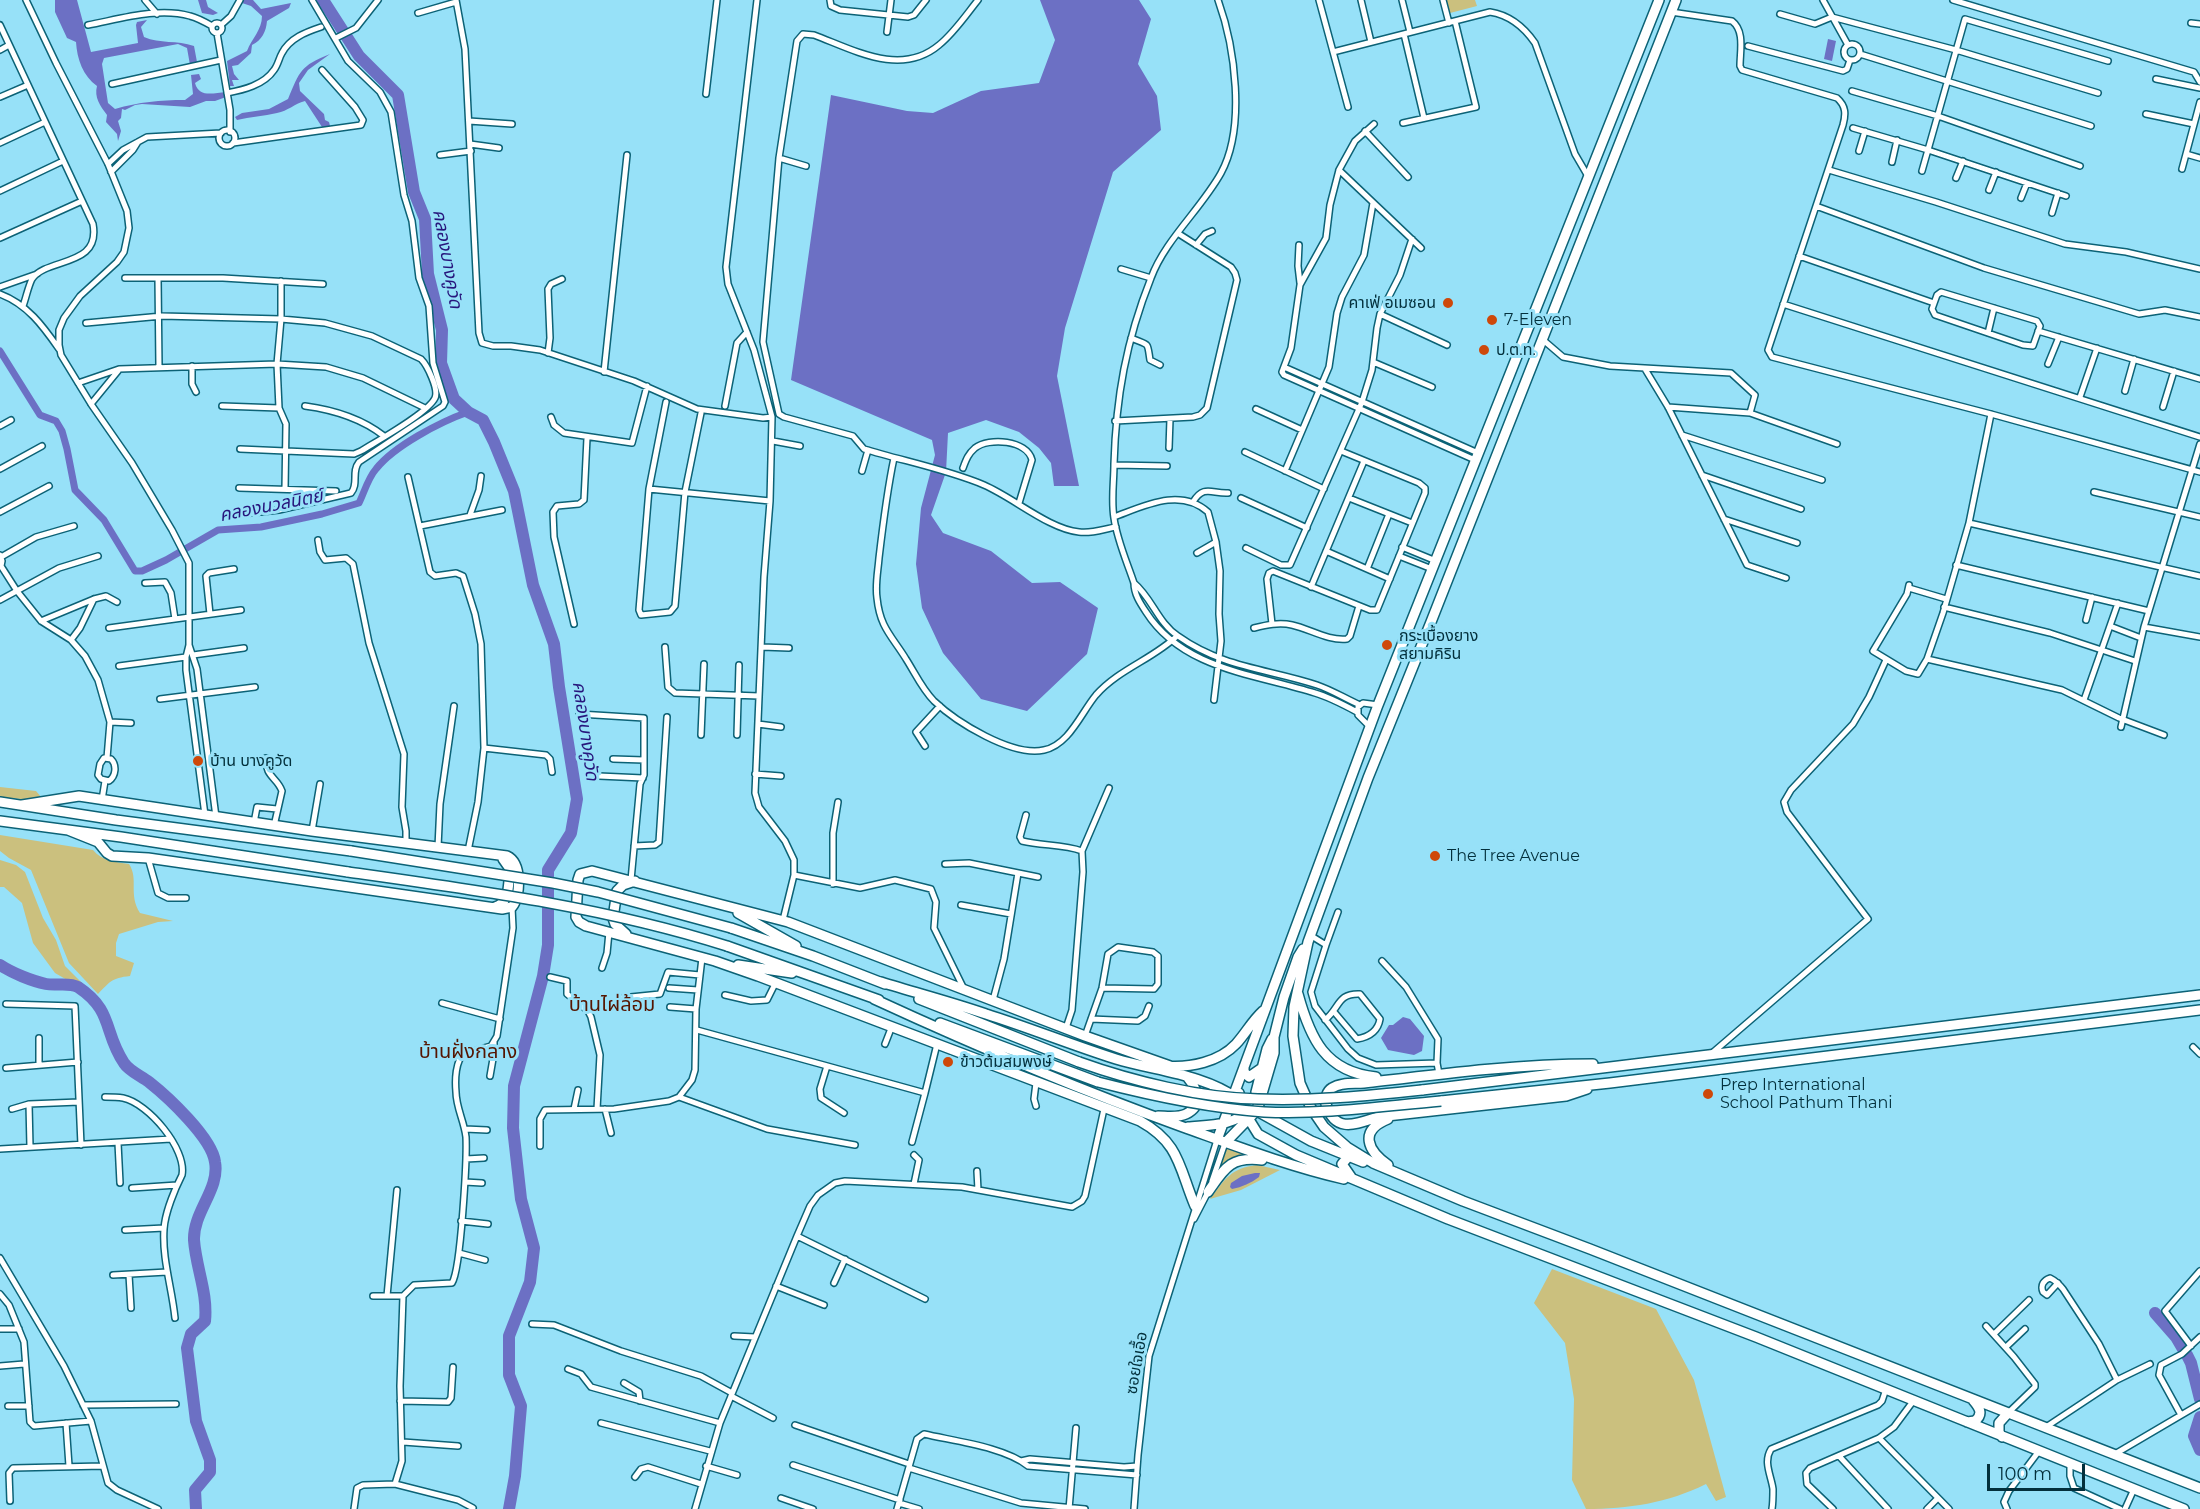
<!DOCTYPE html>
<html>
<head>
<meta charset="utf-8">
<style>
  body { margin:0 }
  #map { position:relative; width:2200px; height:1509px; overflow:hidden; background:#97e1f8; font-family:Montserrat,sans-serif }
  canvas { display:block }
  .scale { position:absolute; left:1987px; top:1464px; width:98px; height:27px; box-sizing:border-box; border:3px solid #03303c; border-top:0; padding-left:8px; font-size:18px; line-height:21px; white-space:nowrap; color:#03303c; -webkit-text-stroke:4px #97e1f8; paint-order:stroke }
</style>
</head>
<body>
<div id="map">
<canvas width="2200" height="1509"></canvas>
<div class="scale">100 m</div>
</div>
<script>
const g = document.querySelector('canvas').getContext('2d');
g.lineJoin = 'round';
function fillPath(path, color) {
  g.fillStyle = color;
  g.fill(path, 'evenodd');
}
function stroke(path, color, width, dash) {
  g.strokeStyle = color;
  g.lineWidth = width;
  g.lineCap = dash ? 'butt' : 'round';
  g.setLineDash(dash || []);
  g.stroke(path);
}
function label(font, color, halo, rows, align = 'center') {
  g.font = font + ' Montserrat,"Noto Sans Thai",sans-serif';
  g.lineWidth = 6;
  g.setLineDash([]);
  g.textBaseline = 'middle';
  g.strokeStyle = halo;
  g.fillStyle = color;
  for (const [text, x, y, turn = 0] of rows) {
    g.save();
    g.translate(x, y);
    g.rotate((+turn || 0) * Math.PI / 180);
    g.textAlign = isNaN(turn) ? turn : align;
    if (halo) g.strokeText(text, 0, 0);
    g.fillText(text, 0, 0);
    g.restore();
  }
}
const green = new Path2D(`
  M1446 0H1475L1477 6 1450 13Z
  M0 787 36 791 42 798 31 800 0 797Z
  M0 835 93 850C102 861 115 862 129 864 139 879 128 894 140 913L173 921 158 922 119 934 116 943V956L134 963 130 976C111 978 110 982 98 994L69 963 31 870 9 858 0 851Z
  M0 860 16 865 25 872 43 918 56 940 65 966 95 996 55 973 33 943 22 903 4 887H0Z
  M1226 1146 1264 1160 1240 1159 1214 1176Z
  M1257 1165 1280 1170 1241 1190 1210 1199C1225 1179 1231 1168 1257 1165Z
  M1552 1269 1656 1309 1694 1380 1726 1497 1716 1501 1706 1484C1668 1503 1628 1509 1586 1509L1572 1480 1574 1399 1565 1343 1534 1303Z`);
const water = new Path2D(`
  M55 0H77L91 52 138 43 136 25 137 22 147 20 141 27 144 37C160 44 177 40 194 46L197 62 190 65 187 48 178 44 104 58 102 64 108 103 115 109C139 102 160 100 185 100L193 94 191 75 199 74 201 79 195 83C199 98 213 93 226 92V97L215 101H206L190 107 142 104 135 105 125 110 122 109 121 118 118 121 121 131 118 141 117 134 106 122 107 115C100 106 94 97 97 86 83 76 77 59 76 42L67 38 55 12Z
  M198 0H206L208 7 218 13 213 15 202 13Z
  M243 0H253L261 9 291 3 289 8 267 21C266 32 262 40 252 45L251 53 238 65 232 66 234 74 239 80H232L234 86H230L227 61 247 51C252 38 262 30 262 16L251 6 242 3Z
  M1040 0H1139L1151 19 1138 64 1157 96 1161 130 1113 172 1065 328 1057 376 1079 486H1054L1051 463 1039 448 1019 432 986 420 948 433 946 472 931 515 943 533 991 551 1032 583 1060 582 1098 608 1087 654 1027 711 981 699 943 653 922 608 916 564 921 508 935 455 932 440 791 380 831 95 907 111 933 113 981 91 1039 83 1055 40Z
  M1828 39 1836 41 1832 61 1824 59Z
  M330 54 308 70 299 83 300 91 324 114 325 120 329 122 330 126 322 127 305 101C294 104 288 111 277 113 264 116 250 117 237 120L235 117 242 113 269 109 288 99C300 71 300 66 330 54Z
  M1403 1017 1410 1019 1424 1036 1422 1051 1414 1055 1388 1050 1381 1038 1389 1025H1393Z
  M1255 1173H1260L1259 1177C1251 1183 1242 1187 1232 1189L1230 1187 1231 1183 1242 1176Z`);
const canal = new Path2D(`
  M0 351 40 415 56 421 62 431 67 449 75 490 104 520 135 571H142L166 560 218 530 261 527 322 514 359 503C364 493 368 478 376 469 394 446 440 422 468 412`);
const river = new Path2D(`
  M323 0 359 56 398 95 414 192 425 219 428 274 442 330 441 363 454 399 468 412 483 420 494 442 514 491 533 585 554 644 559 687 577 799 571 833 548 870V945L543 976 514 1086 513 1128 521 1199 534 1248 530 1282 509 1336V1375L521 1406 515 1476 509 1509
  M0 965C12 973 32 981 46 984 56 986 69 982 78 987 114 1011 103 1032 124 1063 129 1071 141 1076 149 1082 168 1097 212 1138 215 1162 220 1189 193 1212 194 1240 196 1268 208 1293 205 1321L191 1334 187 1348 196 1421 210 1460V1472L195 1490 196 1509
  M2155 1313 2176 1337 2183 1349
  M2187 1355 2191 1363 2200 1399
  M2200 1417 2194 1436 2200 1450`);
const street = new Path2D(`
  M26 0 56 63 108 164 127 211 129 228 124 252 117 262 80 296 64 318 59 330V345L61 355 91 404 132 463 172 530 189 563V645L186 657V670L205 815
  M145 0 157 14
  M456 0 465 49 479 333 482 343 493 346H511L540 350 634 381 697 409 763 418 772 417
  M757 0 726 267 728 284 754 350 772 417 770 501 764 577 755 793 759 807 785 841 794 860V875L783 920
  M830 0 831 6 840 10 908 17 914 15 926 0
  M978 0C966 15 954 33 939 45 901 77 854 50 814 35L803 34 797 41 779 158 763 342 779 414 784 417 853 436 864 449C903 461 946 469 984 485 1014 498 1049 529 1079 532 1091 534 1104 529 1116 527
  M1218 0C1235 47 1246 127 1221 173 1201 209 1165 240 1151 278 1126 341 1116 397 1114 464 1114 482 1111 500 1114 518 1117 540 1127 562 1134 583 1134 594 1140 603 1146 612 1183 670 1256 674 1315 693 1329 697 1344 705 1357 712
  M1319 0 1348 107
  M1361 0 1371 42
  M1402 0 1410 32
  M1443 0 1449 23
  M1823 0 1848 45
  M1953 0 2194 72 2200 82
  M1671 12 1732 21C1745 31 1740 51 1740 66L1742 70 1837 98C1846 106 1846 114 1843 125L1768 350 1772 357 1991 414 2200 472
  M418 13 456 2
  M1780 14 1815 24 1832 17 1956 50 2098 93
  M212 28a5 5 0 1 1 10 0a5 5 0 1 1-10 0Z
  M2191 23 2200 24
  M0 25 93 224C101 268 47 257 32 279 28 287 26 298 23 306
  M88 25C120 19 158 7 190 16 198 18 205 22 212 26
  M221 25 231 16 240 0
  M887 32 891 0
  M217 33 230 110V132
  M1404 34 1424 118
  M336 38 356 28 378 0
  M1844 52a8 8 0 1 1 16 0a8 8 0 1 1-16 0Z
  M1748 46 1843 71 1847 69 1850 60
  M0 50 9 45
  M1333 52 1490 12C1509 15 1524 27 1535 43L1575 154 1589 178
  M1860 54 2091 126
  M2156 79 2200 88
  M112 84 221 60
  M1852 91 1938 116 2080 166
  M227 93C243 90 264 85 274 70 278 65 279 58 282 53 290 38 306 32 321 27
  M706 94 717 0
  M0 97 28 85
  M2146 114 2194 124
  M469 121 512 124
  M1403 123 1476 107 1455 21
  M1374 124 1355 141 1339 170 1330 205 1326 238 1300 285 1291 348 1282 372 1284 375 1475 460
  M1853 128 1928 150 2066 196
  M219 138a8 8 0 1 1 16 0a8 8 0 1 1-16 0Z
  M1365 131 1408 177
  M0 143 45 122
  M233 143 361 125 363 120 355 107 322 70
  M470 144 499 148
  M1859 151 1865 131
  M2186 154 2200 158
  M440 155 471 151
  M779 158 806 166
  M1892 162 1897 140
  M108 164 123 150 147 137 221 133
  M2182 169 2200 102
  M1339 170 1421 248
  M1829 170 1936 202 2065 244 2126 252 2200 269
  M1922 171 1965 19 2108 61
  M111 172 133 150 138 142
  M1956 178 1963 161
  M1989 190 1996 172
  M0 191 63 161
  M2021 198 2027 183
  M1816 206 1984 268 2139 314 2165 310 2200 317
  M2052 213 2058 193
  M0 238 82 201
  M1196 245 1205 234 1212 231
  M1299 245 1298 266 1300 283
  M1799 256 1934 303
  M1121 269 1151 278
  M125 278H223L323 284
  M158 278 159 367
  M281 281V319L277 364 279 408 286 424 285 489
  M0 287 37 274
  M1941 292 2037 321 2040 326 2033 346 2023 345 1935 315 1932 309 1937 295Z
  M0 294C27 304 43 326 59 349
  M1783 304 2200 437
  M1380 314 1447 345
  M86 323 162 316 281 319 325 323 372 336 421 359C427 365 439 389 435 398 428 413 377 441 361 451L354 454 240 449
  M2038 331 2200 379
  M1988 333 1994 308
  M1131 338C1150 346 1147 341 1150 360L1160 365
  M1542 339 1563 357 1610 366 1731 373 1755 395 1750 413
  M548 353 550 338 548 289 551 284 562 279
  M1373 362 1432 387
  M2048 364 2059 337
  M192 366V384L196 392
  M1284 367 1478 453
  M1645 369 1668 407 1747 565 1786 578
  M604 372 627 155
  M78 383 119 369 277 364 326 367 363 378 425 408
  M2125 391 2134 359
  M2080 397 2097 348
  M666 402 649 489 639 610 641 615 670 612 675 606 685 492 701 413
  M91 404 118 371
  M222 406 279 408
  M305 406C335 410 361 418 384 436
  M725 406 737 343 747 332
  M1668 407 1750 413 1837 444
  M2163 407 2174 371
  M1256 409 1302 430
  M551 417 554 425 564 433 632 443 647 386
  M1115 421 1193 417 1200 415 1207 408 1237 280 1235 273 1231 267 1179 234
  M0 426 11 420
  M1682 435 1822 480
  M773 441 800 446
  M1169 448 1170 419
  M1245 452 1324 489
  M894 458C887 491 883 524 879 558 878 571 875 585 877 598 880 628 892 636 906 659 915 673 922 689 934 701 956 722 1012 757 1044 750 1069 745 1081 713 1096 695 1119 669 1153 659 1177 636
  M1114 465 1167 466
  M963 468C966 460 968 454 975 448 989 437 1027 440 1032 460L1019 503
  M0 469 42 446
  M862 471 868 450
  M1285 471 1329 367 1337 313 1342 297 1364 255 1373 203
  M1702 475 1801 509
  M408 477 430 572 435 576 456 573 463 576 475 614 481 644 484 748 478 802 468 851
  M239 488 336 491
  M649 489 770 501
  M2094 492 2200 517
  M1241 498 1307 528
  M1349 498 1412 523
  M1193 502C1204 484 1212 494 1228 493
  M0 512 49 486
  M232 515 279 510 351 493C359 484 351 472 359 462L443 406 445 402 433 363 429 306 419 278 412 221 404 195 391 112 380 92 348 61 312 0
  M470 515 479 490 481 476
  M1114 517C1144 506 1180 487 1208 512L1216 542 1220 571 1219 614 1221 641 1214 700
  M1724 519 1797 543
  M1969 523 2200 576
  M420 526 502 510
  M318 540 320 552 325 560 346 558 353 564 369 643 404 754 402 807 406 831V844
  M1402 547 1436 561
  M1246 548 1281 565H1290L1362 402 1372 370 1377 328 1380 314 1400 275 1412 239
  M1326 551 1390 579
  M1197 553 1216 542
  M0 555 2 561 1 566 17 591 41 621 71 640 85 656 98 680 110 722 107 758
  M1399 556 1432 569
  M1 557 36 537 74 526
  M1956 565 2149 611
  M1367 569 1389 514
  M145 583 165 582 171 593 175 619
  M1134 583C1152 598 1158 623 1178 636 1223 668 1269 669 1317 685 1332 690 1346 699 1360 705
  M1909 585 1907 594 1873 651 1906 671 1918 674 1927 659 1943 613 1969 523 1991 414
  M1311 587 1364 461
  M1909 588 1946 599
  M0 600 59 568 98 556
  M1944 607 2050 633 2135 661
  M210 614 206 576 209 573 234 569
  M2086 620 2092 597
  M41 621 94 599 106 596 117 602
  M574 624 554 537 553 512 557 506 579 504 584 500 587 438
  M1272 624 1267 579 1269 573 1273 571 1370 610H1377L1425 493V488L1419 483 1341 451
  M2110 626 2141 638
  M2144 627 2200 637
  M109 628 241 610
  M1254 628C1266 625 1279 622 1292 625 1310 629 1328 641 1347 639L1350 636 1359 606
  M71 640 80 628 94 599
  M189 645 197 669 216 817
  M665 647 668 687 675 693 759 696
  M762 647 789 648
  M193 655 244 648
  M1927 659 2062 690 2119 718 2164 735
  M119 666 186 657
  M160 699 255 687
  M2084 700 2118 603
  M579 714 644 718V775L640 784 631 880
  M110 722 131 723
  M758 724 781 727
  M1370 727 1358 715V707L1363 703 1378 705
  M2121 727 2144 627 2200 444
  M701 735 704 664
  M737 735 739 665
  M925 746 916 732 940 706
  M484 748 546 755 550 759 552 772
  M104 758 111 759C117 765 116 776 109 781L101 779 98 775 100 764Z
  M266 758C265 777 277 777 282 791L274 826
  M613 759 644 760
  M755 774 781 776
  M599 776 643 778
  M102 800 105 781
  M1026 815 1020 837 1022 841C1042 846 1063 844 1082 851
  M254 823 257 807 277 809
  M312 831 320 784
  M634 846 655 845 659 842 667 717
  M438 847 440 804 454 706
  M148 858 158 893 168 898H186
  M945 864 969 863 1038 877
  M794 875 860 888 895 880 931 889 936 902 934 928 964 989
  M833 884V833L838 802
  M961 905 1011 914
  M1310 935 1326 945 1311 992 1315 1006 1348 1049 1358 1058 1376 1065 1437 1063
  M1326 945 1338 912
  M1382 961 1406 987 1438 1039 1437 1063 1439 1074
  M602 968 607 953 609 932
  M550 977 567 981V994L588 1011 591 1017 600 1055 597 1109
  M669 988 698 990
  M725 995 751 1001 767 1000 776 982
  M621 998 660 994 668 972 700 975
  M993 1000 1004 959 1018 873
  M442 1003 500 1019
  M6 1004 75 1006 81 1145
  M670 1007 696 1009
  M1091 1019 1138 1021 1145 1016 1149 1006
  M1325 1020C1340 1008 1337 993 1360 994L1380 1019C1378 1031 1369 1037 1357 1039L1335 1013
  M1066 1028 1072 1010 1083 872 1082 851 1109 788
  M697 1030 925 1093 912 1142
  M1085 1036 1102 988 1108 954 1118 947 1153 952 1158 956V984L1154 989 1102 988
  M39 1038V1064
  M885 1044 892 1026
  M2193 1047 2200 1054
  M1711 1054 1868 919 1787 812 1784 802 1791 790 1853 724 1869 697 1886 660
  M827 1066 820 1089 821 1098 844 1113
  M6 1068 78 1062
  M490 1076 494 1053V1042
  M1036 1083 1034 1099 1036 1106
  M925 1093 937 1044
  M105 1097C110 1097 117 1097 123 1098 148 1103 187 1149 182 1175 175 1189 165 1213 164 1229 162 1259 172 1288 175 1318
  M679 1097 767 1129 855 1145
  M29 1104 30 1147
  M12 1109 29 1104 79 1102
  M574 1109 578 1090
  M605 1109 611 1133
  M465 1129 487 1130
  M118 1143 120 1183
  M540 1146V1119L545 1110 614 1109 669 1101 679 1097 692 1080 695 1070 696 1009 702 958
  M0 1149 171 1139
  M914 1155 919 1160 914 1184
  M466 1159 484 1158
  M977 1171 978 1190
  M1212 1181 1225 1143
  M465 1182 482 1183
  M132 1188 177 1185
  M1194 1219 1209 1190
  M461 1221 488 1224
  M125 1230 164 1228
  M797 1236 925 1299
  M459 1253 485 1260
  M0 1258 64 1366 91 1421 108 1483 117 1490 158 1509
  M113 1275 167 1272
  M129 1275 131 1308
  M834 1283 845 1259
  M776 1286 824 1305
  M0 1294 9 1305 24 1342 30 1422 34 1426 91 1421
  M373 1296H403
  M387 1296 397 1190
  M532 1324 554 1325 621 1351 701 1376 732 1393
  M1986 1326 2014 1357 2035 1384V1387L2008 1413
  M0 1329H19
  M1994 1334 2029 1300
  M734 1336 755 1337
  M2191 1346 2165 1311 2200 1271
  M2006 1347 2025 1329
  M0 1366 24 1364
  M568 1369 581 1374 591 1387 720 1423
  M2117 1380 2150 1364
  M624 1383 639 1392 640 1401
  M731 1396 773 1418
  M400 1401 448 1402 451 1398 453 1367
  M83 1405 176 1404
  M8 1406H29
  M2181 1415 2159 1375 2161 1365 2182 1354 2200 1337
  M66 1423 69 1466
  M601 1423 710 1451
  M795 1425 909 1464
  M2046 1427 2117 1380 2099 1344 2063 1289C2059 1284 2056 1281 2050 1278 2044 1280 2040 1285 2043 1292L2047 1295 2058 1283
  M1879 1438 1949 1509
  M403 1442 458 1446
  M2115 1454 2200 1404
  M1839 1456 1888 1509
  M1021 1461 1030 1459 1124 1467 1137 1466
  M2070 1464V1476L2074 1488 2120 1509
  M793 1465 900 1500
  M706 1466 737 1475
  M909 1468 1021 1503 1085 1509
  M635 1477 641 1469 648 1467 701 1484
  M395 1484 458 1500 473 1508
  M781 1498 813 1509
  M10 1501 9 1473 13 1468 103 1466
  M899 1503 919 1509
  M354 1509 357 1488 363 1485 395 1484 402 1461 400 1386 403 1296 414 1285 452 1283C461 1269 467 1158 466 1137 464 1121 456 1107 456 1092 455 1081 455 1060 465 1053L491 1046 497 1036 513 928 512 907
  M695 1509 720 1423 797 1236 810 1206 818 1195 835 1183 845 1181 962 1187 1072 1207 1082 1201 1085 1196 1104 1109
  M897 1509 917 1439 924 1434C954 1441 1005 1447 1028 1466L1137 1475
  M1069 1509 1076 1428
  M1134 1509 1138 1455 1149 1356 1217 1140
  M1772 1509C1773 1503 1773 1495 1773 1489 1771 1475 1763 1462 1771 1449L1878 1405 1882 1401 1886 1389
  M1833 1509 1807 1484 1806 1473 1810 1468 1879 1438 1894 1427 1914 1400
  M1927 1509 1938 1498
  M2007 1509 2004 1502 2009 1491 2039 1451
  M2125 1509 2134 1489`);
const primary = new Path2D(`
  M1676 0 1431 622 1368 778 1308 942 1294 1007 1293 1036 1300 1083 1311 1108 1324 1127 1347 1147 1373 1163 1463 1201 1590 1249 2200 1488
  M0 802 116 820 351 851
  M22 805 79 796 312 831 507 856C522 863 521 896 512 907L502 909 148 858 112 856 107 853 98 842 68 830
  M0 821 121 837 348 872
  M495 907C511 902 508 883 510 869L503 859
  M738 913 796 946
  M731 928 813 956 885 984
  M626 934 615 924 613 918 617 891 623 885 635 881
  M727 946 879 1000
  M738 965 792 973
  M881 982C916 993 951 1002 986 1014 1030 1028 1072 1045 1116 1059 1156 1071 1203 1074 1238 1099
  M1298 994C1310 1038 1325 1072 1376 1077
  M874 999C976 1046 1077 1089 1183 1127 1236 1146 1288 1166 1344 1179
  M919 999 1079 1062
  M940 1023 1098 1082
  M1166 1066C1190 1068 1219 1062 1236 1044 1246 1033 1252 1021 1263 1011
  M1170 1066 1085 1036 788 922 592 871 580 874 578 880 576 917 579 922 586 926 715 961 758 976 1140 1121C1180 1143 1179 1168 1195 1206
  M1244 1067V1072L1249 1077 1262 1068
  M1587 1089 1566 1096 1378 1117C1356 1124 1335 1134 1326 1104 1325 1098 1327 1091 1332 1088 1341 1082 1354 1084 1364 1083 1440 1074 1516 1064 1593 1064
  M1422 1090 2200 995
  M1256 1092 1267 1049 1272 1039
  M1239 1093 1245 1113 1258 1134 1296 1155 1448 1219 1756 1337 2184 1509
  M1441 1101 1610 1083 2200 1010
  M1257 1111 1311 1141 1363 1162
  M1158 1116C1166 1116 1178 1118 1186 1114 1204 1105 1197 1089 1188 1078
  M1388 1119C1358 1131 1368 1151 1388 1165
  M1188 1127C1208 1125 1235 1126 1248 1110
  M1217 1140 1378 705 1659 0
  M1225 1143 1256 1111 1259 1104 1274 1053V1037L1284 997 1298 957 1303 949
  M1348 1157 1342 1164 1351 1177
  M1208 1192C1224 1169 1230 1156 1262 1160
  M1967 1422 1975 1421C1984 1414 1979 1407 1973 1400
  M2002 1437 1999 1432V1423L2008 1413`);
const primaryBridge = new Path2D(`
  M351 851 553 883 598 892 731 928
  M348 872C476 890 604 907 727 946
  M1079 1062C1132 1081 1201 1098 1258 1099 1312 1101 1367 1096 1422 1090
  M1098 1082C1152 1096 1207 1108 1264 1112 1323 1115 1383 1106 1441 1101`);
const markers = [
  [1448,303,6,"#ce480a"],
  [1492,320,6,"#ce480a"],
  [1484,350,6,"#ce480a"],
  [1387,645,6,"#ce480a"],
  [198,761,6,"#ce480a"],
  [1435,856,6,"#ce480a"],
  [948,1062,6,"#ce480a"],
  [1708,1094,6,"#ce480a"]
];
const poiNames = [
  ["คาเฟ่ อเมซอน",1436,303,"right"],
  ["7-Eleven",1504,320],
  ["ป.ต.ท.",1496,350],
  ["กระเบื้องยาง",1399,636],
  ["สยามคิริน",1399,654],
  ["บ้าน บางคูวัด",210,761],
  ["The Tree Avenue",1447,856],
  ["ข้าวต้มสมพงษ์",960,1062],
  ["Prep International",1720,1085],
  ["School Pathum Thani",1720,1103]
];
const streetNames = [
  ["ซอยใจเอื้อ",1137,1363,-80]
];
const waterNames = [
  ["คลองบางคูวัด",447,259,80],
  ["คลองนวลนิตย์",271,506,-11],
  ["คลองบางคูวัด",585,731,82]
];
const quarterNames = [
  ["บ้านไผ่ล้อม",612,1005],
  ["บ้านฝั่งกลาง",468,1052]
];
fillPath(green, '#cbc07e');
fillPath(water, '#6c70c4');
stroke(canal, '#6c70c4', 7);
stroke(river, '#6c70c4', 12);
stroke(street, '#0c6276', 8);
stroke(primary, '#0c6276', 12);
stroke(street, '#fff', 5);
stroke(primary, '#fff', 9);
stroke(primaryBridge, '#0c6276', 12, []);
stroke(primaryBridge, '#fff', 9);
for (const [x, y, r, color] of markers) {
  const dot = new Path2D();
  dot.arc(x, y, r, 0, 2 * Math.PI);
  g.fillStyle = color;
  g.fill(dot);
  stroke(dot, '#97e1f8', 2);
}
label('16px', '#03303c', '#97e1f8', poiNames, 'left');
label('16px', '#03303c', '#97e1f8', streetNames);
label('italic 18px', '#27167c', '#97e1f8', waterNames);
label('20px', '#551500', '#97e1f8', quarterNames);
</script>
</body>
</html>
